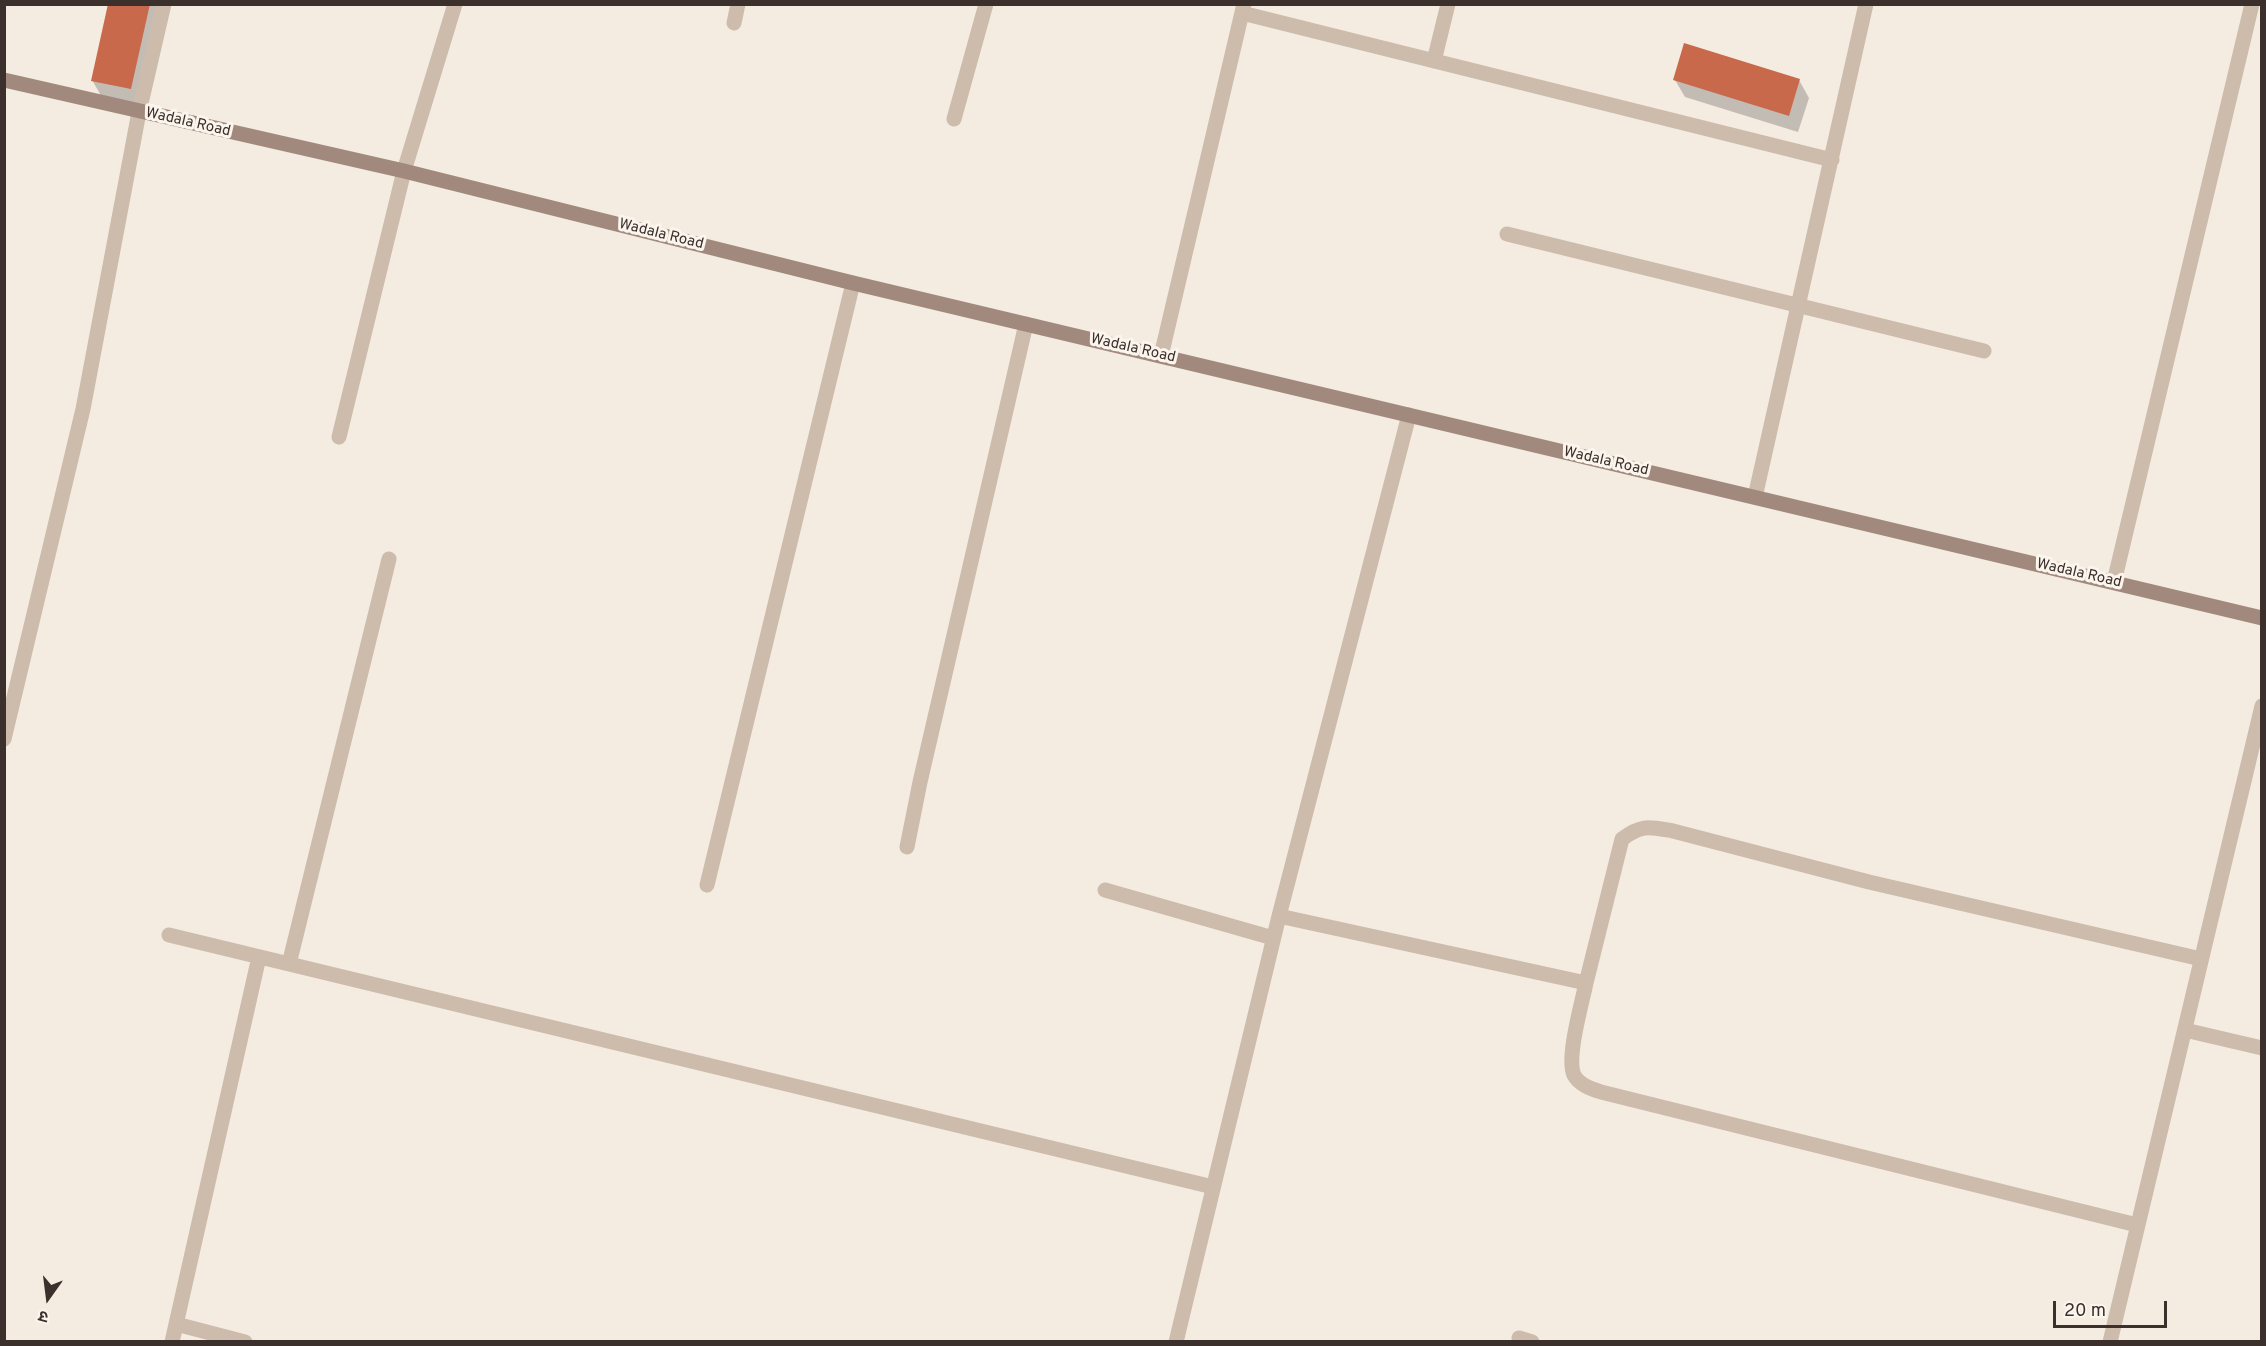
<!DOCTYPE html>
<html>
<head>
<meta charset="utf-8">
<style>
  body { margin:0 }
  #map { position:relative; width:2266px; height:1346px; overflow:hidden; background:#f4ebe1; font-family:Overpass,"Noto Sans Devanagari",sans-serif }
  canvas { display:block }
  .frame { position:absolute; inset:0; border:6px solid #3b302b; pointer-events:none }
  .north { position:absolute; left:18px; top:1268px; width:60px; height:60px; -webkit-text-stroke:4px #fbf5ee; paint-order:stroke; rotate:194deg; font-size:16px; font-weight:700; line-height:24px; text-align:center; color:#3b302b }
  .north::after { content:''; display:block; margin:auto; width:21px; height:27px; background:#3b302b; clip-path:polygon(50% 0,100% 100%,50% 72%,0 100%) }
  .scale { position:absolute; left:2053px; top:1301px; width:114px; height:27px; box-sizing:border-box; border:3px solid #3b302b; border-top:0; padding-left:8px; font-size:18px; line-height:21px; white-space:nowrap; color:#3b302b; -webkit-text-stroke:4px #fbf5ee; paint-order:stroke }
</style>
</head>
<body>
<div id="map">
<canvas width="2266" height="1346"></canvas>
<div class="frame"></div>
<div class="north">उ</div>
<div class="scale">20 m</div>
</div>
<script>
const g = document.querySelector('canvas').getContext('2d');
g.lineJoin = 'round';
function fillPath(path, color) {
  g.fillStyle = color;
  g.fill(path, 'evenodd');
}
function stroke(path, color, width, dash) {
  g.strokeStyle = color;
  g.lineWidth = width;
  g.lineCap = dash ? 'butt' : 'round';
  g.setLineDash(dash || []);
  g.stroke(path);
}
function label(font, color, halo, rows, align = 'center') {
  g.font = font + ' Overpass,sans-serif';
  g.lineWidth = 6;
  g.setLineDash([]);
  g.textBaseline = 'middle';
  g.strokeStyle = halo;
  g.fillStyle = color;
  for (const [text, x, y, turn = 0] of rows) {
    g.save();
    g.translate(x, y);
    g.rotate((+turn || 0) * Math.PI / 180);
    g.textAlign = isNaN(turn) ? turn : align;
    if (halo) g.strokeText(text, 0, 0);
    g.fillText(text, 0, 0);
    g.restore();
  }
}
const shadow = new Path2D(`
  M109 4H170L145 114 107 106 92 80Z
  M1675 80H1799L1809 98 1798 132 1685 97Z`);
const building = new Path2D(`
  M108 4H150L131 89 91 81Z
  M1684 43 1800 79 1789 116 1673 80Z`);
const street = new Path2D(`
  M1242 13 1832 160
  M734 23 738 4
  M1434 61 1448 4
  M954 119 986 4
  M1507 234 1984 351
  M1161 356 1244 4
  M339 437 404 171 455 4
  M1755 497 1866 4
  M2114 582 2252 4
  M4 739 83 409 139 112 164 4
  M907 847 920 782 1026 324
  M707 885 853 283
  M1105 890 1273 938
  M1279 916 1586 983 1622 839C1642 824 1649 827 1673 831L1869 882 2201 959
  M169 935 1213 1187
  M289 964 389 559
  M1586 983C1582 1003 1566 1058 1574 1075 1579 1085 1592 1089 1601 1092L2137 1225
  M2185 1030 2262 1048
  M176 1324 245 1342
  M1519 1338 1532 1342
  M172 1342 259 957
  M1176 1342 1279 916 1409 415
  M2110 1342 2262 706`);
const secondary = new Path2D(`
  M4 80 404 171 853 283 2262 618`);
const streetNames = [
  ["Wadala Road",188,123,13],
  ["Wadala Road",661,235,14],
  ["Wadala Road",1133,349,13],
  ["Wadala Road",1606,462,13],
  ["Wadala Road",2079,574,13]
];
fillPath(shadow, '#0003');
fillPath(building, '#c8694b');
stroke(street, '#cdbbac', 15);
stroke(secondary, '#a18a7d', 15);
label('15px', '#3b302b', '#fbf5ee', streetNames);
</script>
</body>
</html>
